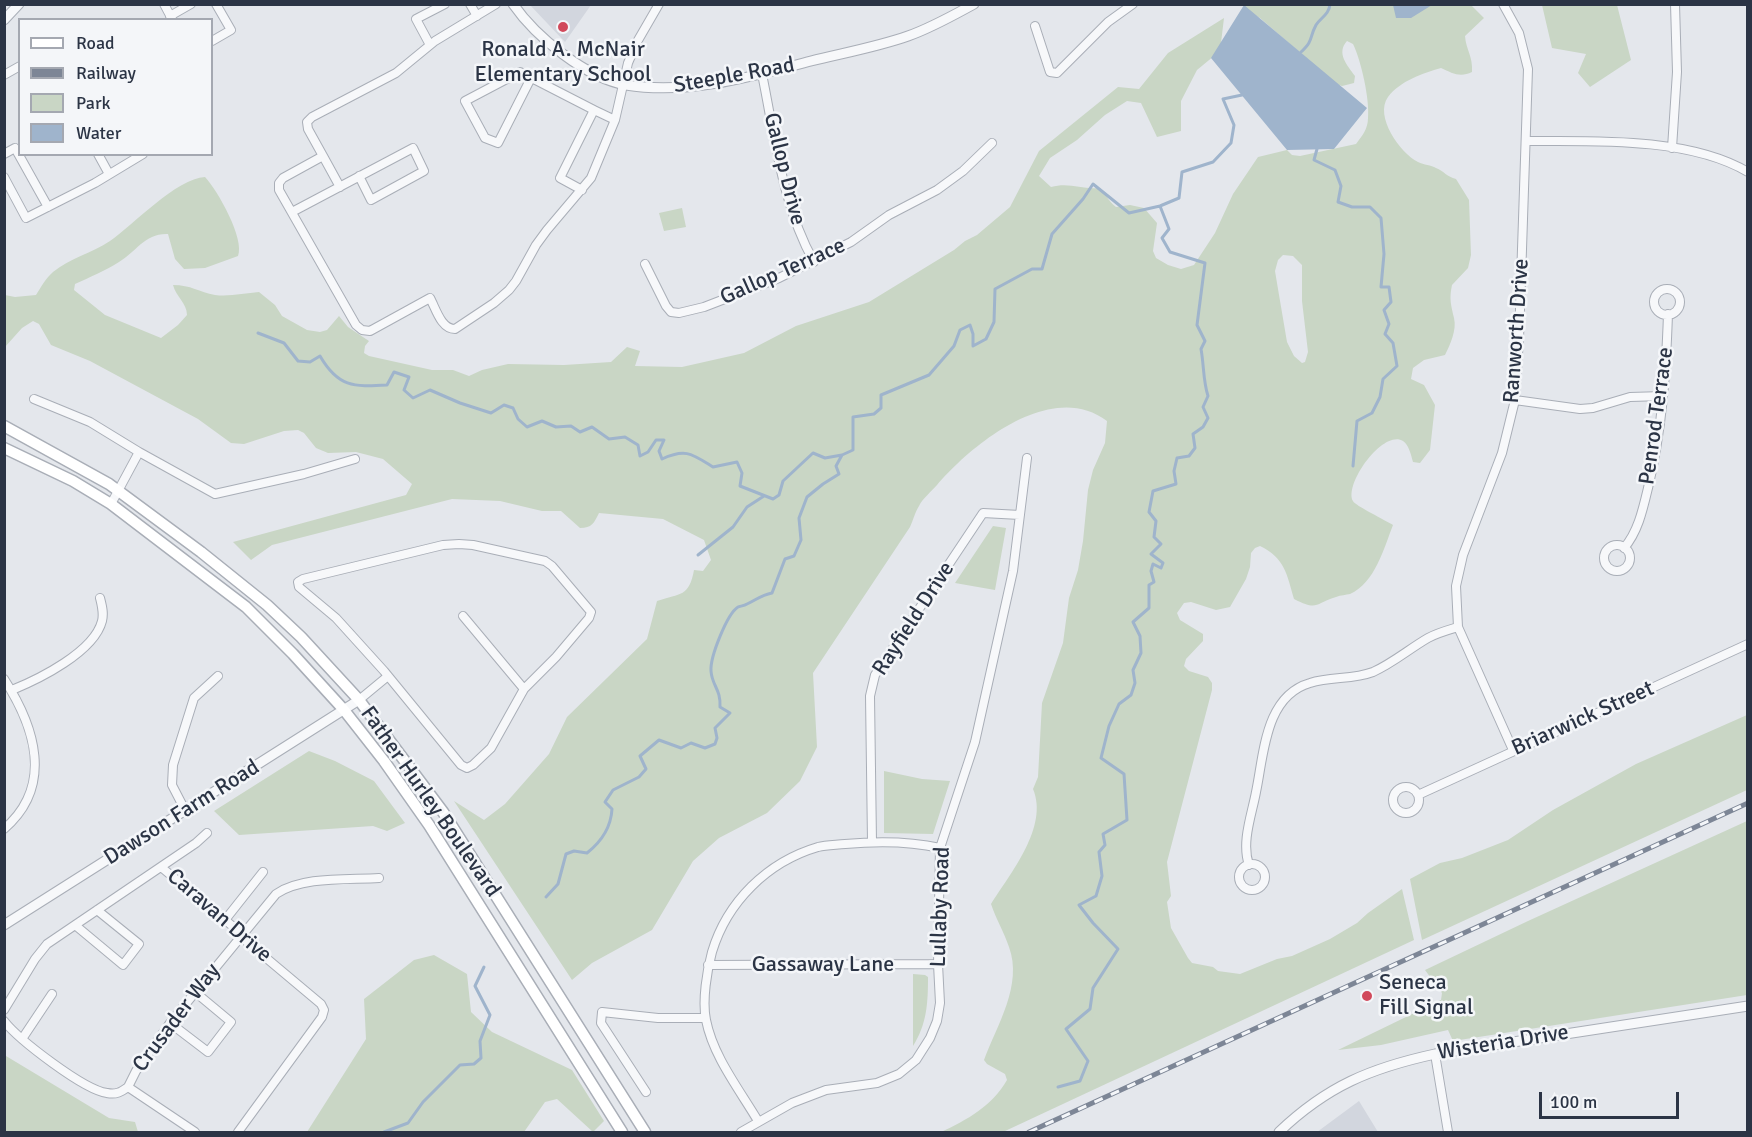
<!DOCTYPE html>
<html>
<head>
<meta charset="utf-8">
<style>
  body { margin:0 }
  #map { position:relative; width:1752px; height:1137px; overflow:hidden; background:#e4e7ec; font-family:Signika,sans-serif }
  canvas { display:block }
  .frame { position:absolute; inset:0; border:6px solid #2b3445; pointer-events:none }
  .legend { position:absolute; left:18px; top:18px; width:195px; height:138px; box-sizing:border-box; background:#f4f6f9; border:2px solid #a4a8b1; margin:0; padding:8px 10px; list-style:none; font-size:18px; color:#2b3445 }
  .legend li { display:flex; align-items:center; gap:12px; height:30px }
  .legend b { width:30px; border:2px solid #a4a8b1 }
  .scale { position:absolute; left:1539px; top:1092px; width:140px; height:27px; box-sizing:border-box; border:3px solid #2b3445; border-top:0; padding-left:8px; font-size:18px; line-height:21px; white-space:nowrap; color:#2b3445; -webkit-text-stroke:4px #f4f6f9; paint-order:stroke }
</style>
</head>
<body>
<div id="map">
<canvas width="1752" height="1137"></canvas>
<div class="frame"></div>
<ul class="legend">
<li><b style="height:8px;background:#fff"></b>Road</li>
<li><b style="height:8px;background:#7d8696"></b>Railway</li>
<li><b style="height:16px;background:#c9d6c5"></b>Park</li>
<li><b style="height:16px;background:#9fb4cc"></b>Water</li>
</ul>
<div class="scale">100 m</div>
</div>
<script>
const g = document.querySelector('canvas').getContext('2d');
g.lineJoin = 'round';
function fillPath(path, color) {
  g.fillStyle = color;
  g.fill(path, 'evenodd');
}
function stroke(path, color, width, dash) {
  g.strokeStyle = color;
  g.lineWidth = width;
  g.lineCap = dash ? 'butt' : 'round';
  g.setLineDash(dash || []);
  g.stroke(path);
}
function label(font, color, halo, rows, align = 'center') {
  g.font = font + ' Signika,sans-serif';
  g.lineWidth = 5;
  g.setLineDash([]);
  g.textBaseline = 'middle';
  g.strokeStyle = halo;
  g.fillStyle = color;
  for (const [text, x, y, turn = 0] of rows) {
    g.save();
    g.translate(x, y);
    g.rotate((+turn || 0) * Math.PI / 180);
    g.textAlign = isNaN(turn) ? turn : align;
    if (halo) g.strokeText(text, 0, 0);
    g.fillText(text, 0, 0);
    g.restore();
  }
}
const built = new Path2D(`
  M530 5H591L565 42Z
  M1359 1101 1378 1132H1317Z`);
const green = new Path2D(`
  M1243 5H1471L1484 18 1465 36C1466 50 1473 56 1472 72 1460 78 1452 73 1441 68 1423 73 1400 81 1388 97 1374 116 1400 153 1418 162 1424 165 1431 165 1436 168 1444 171 1447 177 1456 179L1469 200 1471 255 1468 268 1452 285C1449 299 1451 305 1454 318 1457 330 1450 345 1445 355L1424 360 1413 368 1411 379 1424 385 1435 405 1430 450 1420 463 1413 462C1411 455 1409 445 1403 441 1383 429 1344 484 1353 501 1354 505 1387 521 1393 525 1384 548 1375 583 1350 594 1346 595 1341 595 1336 597 1314 604 1318 611 1294 599 1287 575 1285 558 1260 546L1255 548 1251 553 1250 567 1246 579 1230 607 1216 610 1191 602 1184 603 1177 613 1180 620 1203 634V641L1186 659 1184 666 1189 671 1208 677 1212 683V690L1167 862 1171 896 1167 902 1171 928 1188 958 1192 963 1213 967 1218 971 1240 974 1277 959 1292 956 1330 939 1357 923 1368 913 1402 889 1414 940 1003 1132H941C967 1120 992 1106 1007 1080L1005 1074 987 1064 984 1060C997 1025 1023 985 1009 947 1004 932 996 919 991 904 1010 874 1049 827 1033 789L1038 777 1042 703 1063 643 1069 598 1078 570 1083 541 1088 490 1093 470 1105 443 1107 421C1052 379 972 444 937 485 931 492 923 498 919 506 915 512 913 521 910 527L813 673 817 747 800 781 767 813 719 838 693 861 652 930 592 963 572 980 454 801 484 820 505 804 549 754 567 717 647 639 657 601C681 593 689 597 694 570L703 571 711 560 704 540 663 519 599 513C594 523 592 528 580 528L561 511H542L500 501 452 499 272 545 251 560 233 542 406 495 412 484 383 459 356 452 328 453 316 448 304 433 298 430 284 431 244 444 231 443 198 419 90 361 51 345 39 324 33 321 22 328 5 347V295L15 297 36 295C41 287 46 278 53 272 70 258 92 253 110 241 133 225 177 178 205 177 218 191 245 239 238 256L205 268 184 269 175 259 168 234C145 233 136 252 119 262 105 271 90 277 75 284L74 290 105 315 161 338 178 325 187 315C187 303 176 297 173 285 191 285 199 292 215 295 229 297 245 293 259 292L275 305 282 316 307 330 320 332 327 330 339 316 348 327 369 341 365 346 364 353 369 356 432 370H453L469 376 482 370 508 364 564 365 611 362 627 347 640 351 635 366 682 367 744 353 796 326 869 302 954 250 965 241 977 235 1010 207 1039 151 1118 87 1139 89 1168 53 1224 18 1220 51 1197 70 1181 101V131L1157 137 1141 103 1127 101 1105 115 1077 140 1050 158 1039 176 1051 187C1070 182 1082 190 1100 188 1107 195 1107 200 1116 207L1130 205 1144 208 1157 223 1153 251 1156 258 1168 265 1181 269 1194 265 1215 233 1233 194 1258 157 1287 150 1292 155 1300 156 1356 144C1362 136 1368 129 1368 118 1370 100 1361 60 1353 44L1347 41C1336 53 1347 65 1355 76L1354 83 1342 86 1336 84 1260 18 1247 11ZM1283 255 1293 256 1302 265V301L1308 352 1305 362 1302 363 1294 356 1287 342 1278 289 1275 271 1278 260Z
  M1542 5H1617L1631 60 1590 87 1578 73 1586 54 1552 48Z
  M682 208 686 227 664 231 659 213Z
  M993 526 1006 528 995 590 955 583Z
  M1747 715V790L1422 940 1410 879 1440 863 1462 858 1508 840 1553 810 1636 764Z
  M309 751 335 761 374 781 405 823 387 831 373 826 239 835 214 811Z
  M884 771 922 779 950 781 933 834 884 833Z
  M1747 821V995L1453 1041 1448 1030 1381 1045 1338 1050 1441 1000 1442 993 1425 970 1528 921Z
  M434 955 467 974 471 1012 492 1032 572 1070 604 1121 593 1132 557 1099 545 1102 524 1132H307L366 1039 364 999 414 960Z
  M913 974 925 975 928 977C928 1003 927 1024 913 1046Z
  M6 1056 109 1118 135 1122 138 1132H5Z`);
const water = new Path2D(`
  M1244 5 1367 108 1334 149 1287 150 1211 58Z
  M1393 5V4L1432 5 1411 18H1396Z`);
const stream = new Path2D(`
  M1301 52C1314 40 1309 38 1316 25 1321 17 1329 15 1330 4
  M1317 149 1314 160 1335 170 1341 186 1338 202 1352 207H1370L1381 218 1384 254 1381 287H1389L1391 302 1384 310 1389 324 1385 334 1393 343 1397 366 1383 379 1380 397 1372 413 1357 421 1353 466
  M258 333 284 343 298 361 310 362 320 356C338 387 353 387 387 385L394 372 409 377 404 390 413 398 430 390 460 403 491 413 504 405 513 408 518 419 527 427 542 421 556 427 571 426 580 432 592 427 609 439 625 437 638 445 640 456 648 452 656 440H664L659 451 662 459C686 448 692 454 713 467L737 462 742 473 740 486 773 499 779 495 783 481 813 453 825 458 842 455
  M698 555 733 527 747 507 764 496
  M546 897 558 884 566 854 574 851 587 853C601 842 611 827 612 809L605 802 613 790 639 777 646 769 640 756 659 740 681 748 691 743 705 748 715 744 717 738 715 728 730 713 720 707C721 689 712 686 711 671 710 657 727 614 738 607 740 606 744 606 747 604 756 600 761 595 772 593L785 559 794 556 801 540 799 518 807 497 823 484 839 474 836 466 842 455 853 450V417L874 414 881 408V395L929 375 954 346 960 330 970 325 973 334V346L986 339 994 322 995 289 1032 269H1042L1052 234 1083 199 1093 184 1129 213 1160 206 1179 198 1182 172 1213 162 1231 143 1234 125 1223 99 1242 95
  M1058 1087 1080 1081 1088 1061 1066 1029 1090 1009 1093 988 1118 949 1093 923 1079 905 1096 896 1102 876 1099 852 1105 845 1103 834 1127 820 1124 774 1101 758 1109 726 1119 704 1131 695 1135 683 1133 670 1141 653 1140 636 1133 622 1149 608V585L1154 582 1151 571 1153 564 1161 568 1163 563 1151 554 1161 544 1154 537 1156 521 1149 512 1153 491 1176 484 1174 471 1177 458 1189 456 1195 448 1193 434 1203 427 1208 418 1203 407 1208 396C1203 381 1204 365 1201 349L1205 341 1197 325 1205 263 1170 252 1162 238 1169 229 1160 206
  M384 1132 408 1123 423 1102 460 1065 474 1064 481 1058 480 1041 490 1015 475 986 484 967`);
const minor = new Path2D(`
  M164 4 172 19
  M470 4 477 16
  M496 4 435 41 396 73 312 117 307 122 308 129 323 156 283 178 279 183V190L356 325 362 330 370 331 430 298C436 309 441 329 455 329L494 303 509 290 516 281 536 245 547 230 591 178 615 120 628 63 637 42 659 4
  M1503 4 1519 33 1528 69 1519 339 1515 400 1502 453 1463 555 1456 586 1458 627 1513 750
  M170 16 191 4
  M1035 26 1050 72 1057 73 1108 22 1133 4
  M212 41 231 30 216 4
  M430 45 416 19 445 4
  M762 74C775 137 782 205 814 262
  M4 75 20 66
  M531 78 498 143 485 138 465 101 520 72 594 110
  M1527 141C1594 141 1689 137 1748 172
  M1672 148 1677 72 1675 4
  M4 154 15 148 48 207
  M98 154 109 174
  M323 156 340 187
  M4 177 26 218 95 183 143 154
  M582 190 560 178 594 110 615 120
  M292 212 413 148 424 171 371 200 359 176
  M645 264 666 306 671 312 679 313 704 307 779 278 851 242 889 215 937 190 963 171 992 143
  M1654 302a13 13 0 1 1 26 0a13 13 0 1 1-26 0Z
  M34 399 90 422 139 452
  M1515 400 1580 409 1593 408 1630 397 1663 396
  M111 504 139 452 215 494 304 474 355 459
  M459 544 473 545 545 561 552 566 591 612 589 618 556 657 524 689 491 748 473 765 467 768 461 765 384 671 336 618 299 587 298 582 303 579 443 545Z
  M1604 558a13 13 0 1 1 26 0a13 13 0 1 1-26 0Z
  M1624 548C1638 532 1643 509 1648 488 1662 431 1666 373 1668 314
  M463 616 524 689
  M4 679C35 727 54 786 4 829
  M12 690C39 679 94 652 102 621 104 613 102 606 100 598
  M359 700 388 676
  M1393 800a13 13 0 1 1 26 0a13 13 0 1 1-26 0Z
  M1418 795 1748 644
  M186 812 172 785 173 765 194 698 218 676
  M872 842 870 696 875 675 983 513 1020 515
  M1239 877a13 13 0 1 1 26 0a13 13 0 1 1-26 0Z
  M1249 865C1241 842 1252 814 1256 792 1264 754 1265 696 1310 683 1331 676 1352 680 1373 672 1393 663 1409 649 1428 638 1437 633 1448 630 1458 627
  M161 867 236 929 240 936 321 1004 324 1010 322 1017 238 1132
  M225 920 263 872
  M75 925 123 965 139 944 97 910
  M708 965 938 964
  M4 1010 35 959 47 944 196 843 207 833
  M4 1021C19 1040 84 1090 107 1093 116 1095 121 1092 128 1087L195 1132
  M170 1023 208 1052 231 1022 195 992
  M22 1039 52 994
  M1435 1054 1448 1132
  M128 1087 136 1071 170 1023 276 894C302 876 348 880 379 878
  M646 1092 601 1023 602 1012 658 1018H705
  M758 1121C739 1089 713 1056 706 1020 702 1001 707 970 712 952 727 902 767 862 818 847 826 845 836 845 845 844 877 841 909 841 940 848
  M741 1132 792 1103 826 1090 877 1083 899 1074 916 1060 930 1038 937 1021 940 1003 938 964 940 848 975 742 1013 571 1027 458`);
const tertiary = new Path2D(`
  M513 4C536 37 586 78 626 85 688 95 751 77 811 61 843 53 877 47 908 36 931 28 952 16 974 4
  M4 20 19 4
  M4 925 359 700
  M1279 1132C1327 1086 1371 1068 1435 1054L1748 1006`);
const secondary = new Path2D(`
  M4 426 109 484 201 552 267 605 301 637 359 700 443 812 645 1132
  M4 448 73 481 111 504 246 607 293 654 344 710 384 761 429 825 622 1132`);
const rail = new Path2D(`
  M1029 1132 1748 803`);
const markers = [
  [563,27,6,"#d1495b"],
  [1367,996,6,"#d1495b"]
];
const poiNames = [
  ["Ronald A. McNair",563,50],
  ["Elementary School",563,75],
  ["Seneca",1379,983,"left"],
  ["Fill Signal",1379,1008,"left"]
];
const streetNames = [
  ["Steeple Road",734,76,-10],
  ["Gallop Drive",784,169,76],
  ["Gallop Terrace",783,272,-24],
  ["Ranworth Drive",1517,331,-86],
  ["Penrod Terrace",1657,416,-82],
  ["Rayfield Drive",914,619,-57],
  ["Briarwick Street",1583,719,-24],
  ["Father Hurley Boulevard",430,802,55],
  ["Dawson Farm Road",182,813,-32],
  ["Lullaby Road",941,907,-88],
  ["Caravan Drive",219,916,41],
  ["Gassaway Lane",823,965],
  ["Crusader Way",177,1018,-53],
  ["Wisteria Drive",1503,1043,-9]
];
fillPath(built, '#d2d6de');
fillPath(green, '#c9d6c5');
fillPath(water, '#9fb4cc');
stroke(stream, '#9fb4cc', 3);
stroke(minor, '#a9aeb7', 10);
stroke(tertiary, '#a9aeb7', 11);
stroke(secondary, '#a9aeb7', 13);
stroke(minor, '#f7f8fa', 8);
stroke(tertiary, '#f7f8fa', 9);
stroke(secondary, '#fff', 10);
stroke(rail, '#7d8696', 5);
stroke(rail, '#f4f6f9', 3, [9]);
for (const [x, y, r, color] of markers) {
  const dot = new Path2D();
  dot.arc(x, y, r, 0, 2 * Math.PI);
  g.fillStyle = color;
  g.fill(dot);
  stroke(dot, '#f4f6f9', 2);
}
label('22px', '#2b3445', '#f4f6f9', poiNames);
label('22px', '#2b3445', '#f4f6f9', streetNames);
</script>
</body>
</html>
